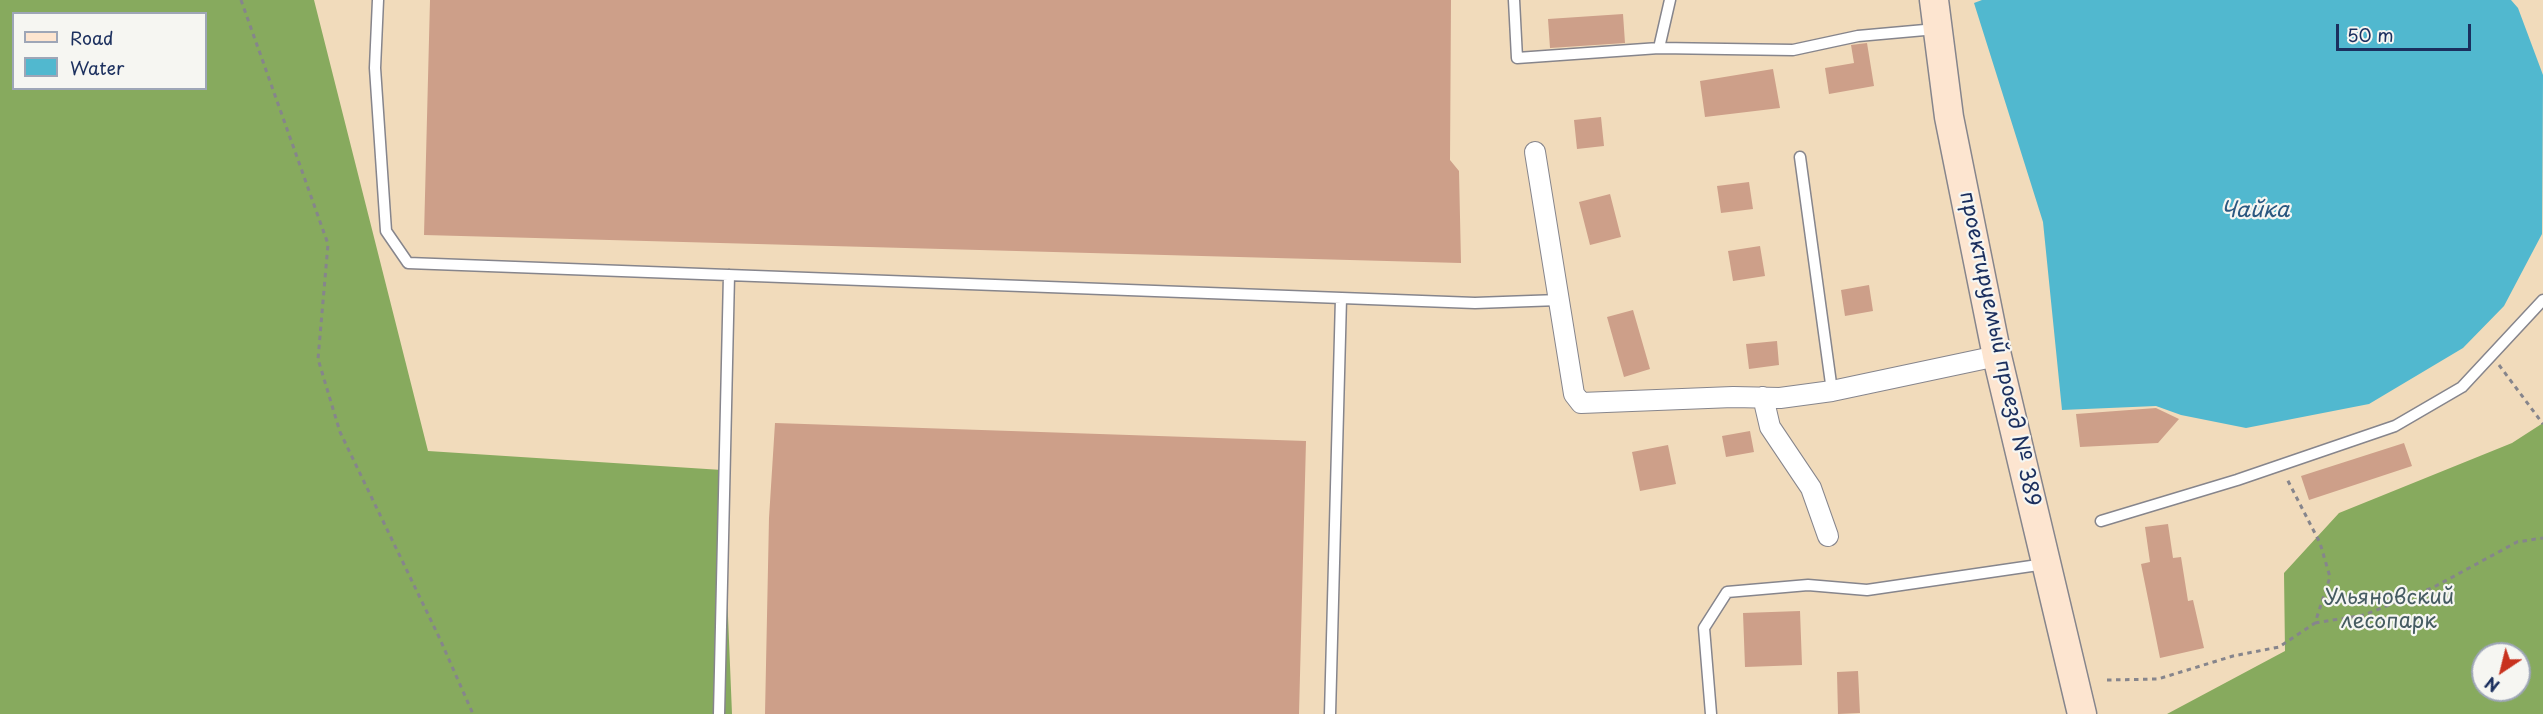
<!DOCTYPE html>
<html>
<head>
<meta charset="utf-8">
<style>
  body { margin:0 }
  #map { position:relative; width:2543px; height:714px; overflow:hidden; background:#f1dbbb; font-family:"Playpen Sans",sans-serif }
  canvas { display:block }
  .legend { position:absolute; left:12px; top:12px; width:195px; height:78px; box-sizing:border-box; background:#f6f6f2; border:2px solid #9ea6b7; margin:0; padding:8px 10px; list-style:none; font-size:18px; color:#1b2f5e }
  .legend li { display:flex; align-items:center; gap:12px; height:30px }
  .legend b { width:30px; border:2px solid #9ea6b7 }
  .north { position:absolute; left:2471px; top:642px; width:60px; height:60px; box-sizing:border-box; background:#f6f6f2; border:2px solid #9ea6b7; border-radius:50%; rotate:215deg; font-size:16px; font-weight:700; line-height:24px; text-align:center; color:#1b2f5e }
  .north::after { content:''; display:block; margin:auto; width:21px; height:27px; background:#c8321e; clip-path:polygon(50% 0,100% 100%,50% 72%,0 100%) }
  .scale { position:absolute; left:2336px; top:24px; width:135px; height:27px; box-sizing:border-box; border:3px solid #1b2f5e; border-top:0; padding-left:8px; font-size:18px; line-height:21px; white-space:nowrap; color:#1b2f5e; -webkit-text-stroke:4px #f6f6f2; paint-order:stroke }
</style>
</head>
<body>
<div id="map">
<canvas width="2543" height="714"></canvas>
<ul class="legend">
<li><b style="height:8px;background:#fde5d0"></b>Road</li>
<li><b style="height:16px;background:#51b8cf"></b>Water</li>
</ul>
<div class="north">N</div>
<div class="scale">50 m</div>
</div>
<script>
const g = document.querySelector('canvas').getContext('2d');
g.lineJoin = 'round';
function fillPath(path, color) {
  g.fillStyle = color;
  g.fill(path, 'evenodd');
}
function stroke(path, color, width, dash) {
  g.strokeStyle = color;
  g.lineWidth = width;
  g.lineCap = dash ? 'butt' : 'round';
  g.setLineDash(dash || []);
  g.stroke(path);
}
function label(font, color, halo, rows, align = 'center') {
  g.font = font + ' "Playpen Sans",sans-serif';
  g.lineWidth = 4.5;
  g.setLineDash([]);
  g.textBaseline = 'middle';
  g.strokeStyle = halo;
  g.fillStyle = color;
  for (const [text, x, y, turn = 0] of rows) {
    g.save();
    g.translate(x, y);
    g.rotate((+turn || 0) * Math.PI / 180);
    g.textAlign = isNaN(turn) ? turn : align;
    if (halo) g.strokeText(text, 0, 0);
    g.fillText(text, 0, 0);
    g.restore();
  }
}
const forest = new Path2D(`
  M0 0H314L428 451 722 470 732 714H0ZM14 14H206V88H14Z
  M2543 423V714H2167L2285 651 2284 573 2339 513 2512 443ZM2483 654H2519V690H2483Z`);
const water = new Path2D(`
  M1982 0H2511L2518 8 2543 75 2542 234 2504 306 2463 348 2369 404 2246 428 2181 415 2156 406 2062 410 2043 222 1974 3Z`);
const building = new Path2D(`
  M430 0H1451L1450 160 1459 171 1461 263 424 235Z
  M1623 14 1625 43 1550 48 1548 19Z
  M1867 43 1874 86 1829 94 1825 68 1854 63 1851 45Z
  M1773 69 1780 108 1705 117 1700 81Z
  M1601 117 1604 146 1577 149 1574 120Z
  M1749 182 1753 209 1721 213 1717 186Z
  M1610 194 1621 237 1590 245 1579 202Z
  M1760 246 1765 276 1733 281 1728 251Z
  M1869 285 1873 311 1845 316 1841 290Z
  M1633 310 1650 369 1624 377 1607 317Z
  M1777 341 1779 365 1749 369 1746 344Z
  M2156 408 2179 419 2158 443 2080 447 2076 414Z
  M775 423 1306 441 1299 714H765L769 518Z
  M1750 431 1754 452 1726 457 1722 436Z
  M2404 443 2412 466 2309 500 2301 476Z
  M1668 445 1676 484 1640 491 1632 452Z
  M2168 524 2173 558 2181 557 2188 601 2193 600 2204 648 2160 658 2141 564 2150 562 2145 527Z
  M1800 611 1802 665 1745 667 1743 613Z
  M1858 671 1860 713 1838 714 1837 672Z`);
const path = new Path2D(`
  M241 0 328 244 318 359 340 432 439 637 473 714
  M2499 365 2543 424
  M2315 623 2364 615 2434 587 2517 542 2543 538
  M2107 680 2158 679 2233 656 2279 647 2315 623 2330 577 2320 543 2286 477`);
const lane = new Path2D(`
  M378 0 375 68 386 231 408 263 1475 303 1559 300
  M1514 0 1517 58 1659 48 1793 50 1858 36 1936 29
  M1659 48 1670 0
  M1800 157 1832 391
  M2101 521 2237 480 2395 426 2462 387 2543 300
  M719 714 729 275
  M1330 714 1341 298
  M1711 714 1704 628 1727 592 1808 585 1867 590 2045 564`);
const street = new Path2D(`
  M1535 152 1574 394 1581 403 1733 397 1780 398 1832 391 1997 356
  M1763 397 1770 427 1811 488 1828 536`);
const secondary = new Path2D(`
  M1934 0 1949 117 1997 356 2082 714`);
const streetNames = [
  ["проектируемый проезд № 389",1999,349,78]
];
const parkNames = [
  ["Ульяновский",2389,598],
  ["лесопарк",2389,622]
];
const waterNames = [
  ["Чайка",2255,211]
];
fillPath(forest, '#87aa5e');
fillPath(water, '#51b8cf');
fillPath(building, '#cd9f89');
stroke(lane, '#86858c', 13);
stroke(street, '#86858c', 22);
stroke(secondary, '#86858c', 31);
stroke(path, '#86858c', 3, [4.5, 4.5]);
stroke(lane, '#fff', 10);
stroke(street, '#fff', 20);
stroke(secondary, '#fde5d0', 28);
label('21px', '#1b2f5e', '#f6f6f2', streetNames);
label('21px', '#465c62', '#f6f6f2', parkNames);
label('italic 22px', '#2b5880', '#f6f6f2', waterNames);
</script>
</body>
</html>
